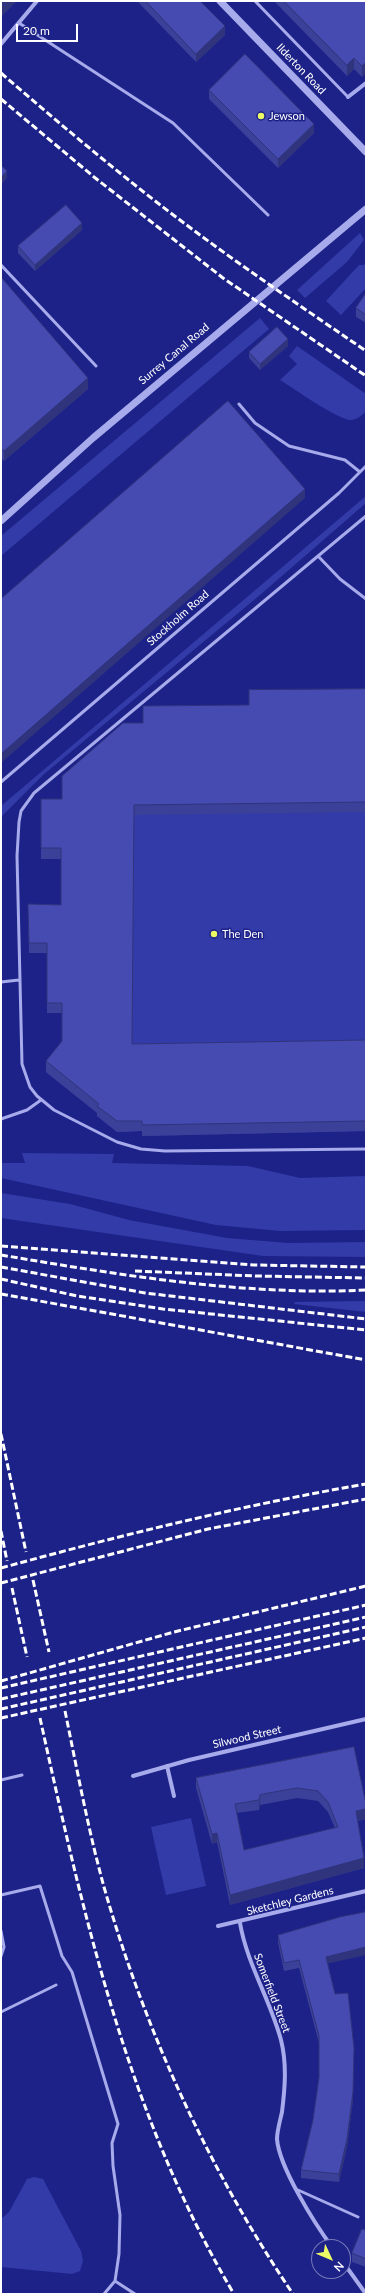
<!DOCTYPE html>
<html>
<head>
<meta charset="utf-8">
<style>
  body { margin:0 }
  #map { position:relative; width:367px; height:2295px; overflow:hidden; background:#1d2288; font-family:Lato,sans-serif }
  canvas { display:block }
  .frame { position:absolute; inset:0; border:2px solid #fff; pointer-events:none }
  .north { position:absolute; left:311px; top:2239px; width:40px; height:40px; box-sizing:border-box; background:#1d2288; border:1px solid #777ab8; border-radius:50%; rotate:134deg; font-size:11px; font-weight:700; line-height:16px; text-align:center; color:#fff }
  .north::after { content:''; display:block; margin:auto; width:14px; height:18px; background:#ecfb65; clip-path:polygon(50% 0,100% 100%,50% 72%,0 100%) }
  .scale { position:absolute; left:16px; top:24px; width:62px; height:18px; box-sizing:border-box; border:2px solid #fff; border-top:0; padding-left:5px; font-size:12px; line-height:14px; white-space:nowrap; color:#fff; -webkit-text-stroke:3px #1d2288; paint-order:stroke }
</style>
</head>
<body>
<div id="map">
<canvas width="367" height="2295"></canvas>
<div class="frame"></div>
<div class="north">N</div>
<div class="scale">20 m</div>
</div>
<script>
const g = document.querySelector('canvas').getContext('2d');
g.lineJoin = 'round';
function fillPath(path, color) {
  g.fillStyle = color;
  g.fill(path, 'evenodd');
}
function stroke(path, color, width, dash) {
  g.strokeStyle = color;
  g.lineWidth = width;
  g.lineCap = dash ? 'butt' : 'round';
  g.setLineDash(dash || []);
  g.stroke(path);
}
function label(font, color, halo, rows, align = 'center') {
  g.font = font + ' Lato,sans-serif';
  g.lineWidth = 3;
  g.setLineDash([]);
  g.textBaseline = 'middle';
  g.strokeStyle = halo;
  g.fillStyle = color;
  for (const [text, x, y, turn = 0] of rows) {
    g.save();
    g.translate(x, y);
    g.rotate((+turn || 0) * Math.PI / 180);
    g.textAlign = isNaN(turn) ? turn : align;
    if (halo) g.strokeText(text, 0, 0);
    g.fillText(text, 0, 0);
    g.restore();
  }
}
const green = new Path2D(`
  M360 233 364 240 347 262 305 298 297 290Z
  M366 262V288L341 315 326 301 359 265H364Z
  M260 318 269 329 1 556V536Z
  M297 346 366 394V411C362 416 356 420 350 420 337 419 293 388 280 380L297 364 289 356Z
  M366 496V503L260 595 43 775 1 817V806Z
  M366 699V1131L142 1136V1131L117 1132 97 1116 109 1102 81 1100 46 1072 55 1060H62L61 859H41V809H62V787L143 733V717L249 716V700Z
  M22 1153 114 1154 112 1163 248 1166 300 1178 366 1176V1230L280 1231 216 1225 1 1178V1163H25Z
  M1 1193 70 1204 129 1220 227 1238 288 1243 366 1242V1257L263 1256 1 1218Z
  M366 1301V1312L294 1304 295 1302Z
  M191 1818 206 1886 166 1895 151 1827Z
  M34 2177 43 2179 81 2251 83 2261 80 2271 72 2274 1 2267V2219L9 2212 27 2179Z`);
const service = new Path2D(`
  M255 1 348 97
  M19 23 173 123 268 215
  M1 265 96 366
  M239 404 255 423 289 446 345 460 360 472
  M366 516 34 793 21 811 19 822 17 856 22 1064 30 1087 37 1096 54 1110 117 1142 141 1149 165 1151 366 1149
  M318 556 340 579 366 599
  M1 782 339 493 366 466
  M1 982 19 980
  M1 1119 27 1110 41 1100
  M1 1780 22 1775
  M1 1895 40 1886 62 1956 72 1972 118 2124 112 2143 113 2166 120 2215 119 2254 115 2281 104 2294
  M1 1931 4 1947 1 1956
  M1 2012 56 1985
  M298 2190 358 2217
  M115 2281 135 2294`);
const minor = new Path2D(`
  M1 44 37 1
  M348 97 366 83
  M167 1766 174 1796
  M133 1776 189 1760 366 1719
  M240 1923C247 1964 270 1999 281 2040 287 2064 285 2088 282 2112 280 2121 277 2131 277 2139 279 2167 315 2224 332 2247
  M218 1926 366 1891
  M343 2262 366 2294`);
const tertiary = new Path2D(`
  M220 1 366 152
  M1 521 93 438 366 209`);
const rail = new Path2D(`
  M1 73C53 118 105 162 159 204 226 256 296 303 366 351
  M1 99 94 177 223 278 366 376
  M1 1246 254 1265 366 1267
  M1 1255C120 1275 245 1296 366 1290
  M1 1267 145 1293 366 1319
  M135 1271 255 1276 366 1278
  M1 1279 77 1296 163 1309 366 1330
  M1 1294 366 1360
  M1 1434 26 1552
  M1 1531 7 1561
  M1 1568C122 1535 243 1505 366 1484
  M33 1580 49 1652
  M1 1583 208 1529 366 1499
  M12 1588 27 1657
  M1 1681 174 1632 366 1586
  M1 1688 366 1605
  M1 1699 366 1617
  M1 1709 366 1627
  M65 1711C77 1769 88 1829 104 1887 145 2031 209 2170 293 2294
  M1 1718 366 1638
  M40 1718C84 1918 128 2116 234 2294`);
const wall = new Path2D(`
  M137 1H200L225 35 196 62Z
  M274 1H366V73L362 77 354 69 347 76Z
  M209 90 314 133 278 168 209 99Z
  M82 230 35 271 18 253V246Z
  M1 277 88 389 4 461 1 458Z
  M366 293V323L356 317V308Z
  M288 346 260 370 249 358V352Z
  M366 689V812L134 815 132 1044 366 1040V1131L142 1136V1131L117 1132 97 1116V1113L46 1072V1061L62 1041V1013H47V953H29L28 904 61 905V859H41V799H62L143 723 249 705Z
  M354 1747 366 1819 358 1821 364 1868 230 1905 217 1842 212 1844 196 1788V1778ZM297 1798 318 1801 328 1812 335 1828 244 1850 236 1813 259 1810 260 1805Z
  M278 1935 328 1964 353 2100 347 2147 339 2182 301 2178V2170L313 2120 319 2078V2043L299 1968 284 1971 278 1943Z
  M366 2230V2267L352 2262V2253Z`);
const shadedWall = new Path2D(`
  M4 1H17L1 17V4Z
  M225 26V35L196 62V54Z
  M354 58V69L347 76V65Z
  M366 62V73L362 77V66Z
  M314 124V133L278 168V159Z
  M7 171V178L1 185V178Z
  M82 223V230L35 271V265Z
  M288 339V346L260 370V364Z
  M88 378V389L4 461V451Z
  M305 489V498L1 763V754Z
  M260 1795V1805L259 1810V1800Z
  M366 1809V1819L356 1821V1811Z
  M217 1833V1842L212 1844V1834Z
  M364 1858V1868L230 1905V1895Z
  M366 1947V1955L326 1964V1957Z
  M354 2048 353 2100 347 2147 339 2182V2174Z`);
const building = new Path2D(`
  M146 1H200L225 26 196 54Z
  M284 1H366V62L362 66 354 58 347 65Z
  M245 54 314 124 278 159 209 90Z
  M1 165 7 171 1 178Z
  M66 205 82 223 35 265 18 246Z
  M1 277 88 378 4 451 1 448Z
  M366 293V315L356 308Z
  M277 327 288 339 260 364 249 352Z
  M228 401 305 489 1 754V599Z
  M366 689V802L134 805 132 1044 366 1040V1121L142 1125V1121H117L97 1106 99 1104 46 1061 62 1041V1003H47V943H29L28 904 61 905V848H41V799H62V776L123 723H143V706L249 705V690Z
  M354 1747 366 1804V1809L356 1811 364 1858 230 1895 217 1833 212 1834 196 1778ZM297 1788 318 1791 328 1802 338 1827 244 1850 235 1804 259 1800 260 1795Z
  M366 1912V1947L326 1957 335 1994 348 1993 354 2048 353 2092 347 2139 339 2174 301 2170 313 2120 319 2078V2036L299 1960 284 1963 278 1935 340 1917Z
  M362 2229 366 2230V2259L352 2253Z`);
const markers = [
  [261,116,4,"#ecfb65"],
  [214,934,4,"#ecfb65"]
];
const streetNames = [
  ["Ilderton Road",301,69,46],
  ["Surrey Canal Road",174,354,-40],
  ["Stockholm Road",178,618,-41],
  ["Silwood Street",247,1737,-13],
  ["Sketchley Gardens",290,1901,-14],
  ["Somerfield Street",272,1993,69]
];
const poiNames = [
  ["Jewson",269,116],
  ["The Den",222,934]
];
fillPath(green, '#333ba8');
stroke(service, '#a7abeb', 3);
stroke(minor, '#a7abeb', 4);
stroke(tertiary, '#a7abeb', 7);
stroke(rail, '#fff', 3, [7, 3]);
fillPath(wall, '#3b4098');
fillPath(shadedWall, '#30347c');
fillPath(building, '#454bb1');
stroke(building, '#30347c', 1);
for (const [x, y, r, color] of markers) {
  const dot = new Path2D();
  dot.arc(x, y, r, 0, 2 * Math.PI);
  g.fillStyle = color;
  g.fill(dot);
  stroke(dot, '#1d2288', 1.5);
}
label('11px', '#fff', '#1d2288', streetNames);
label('11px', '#fff', '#1d2288', poiNames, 'left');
</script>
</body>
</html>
